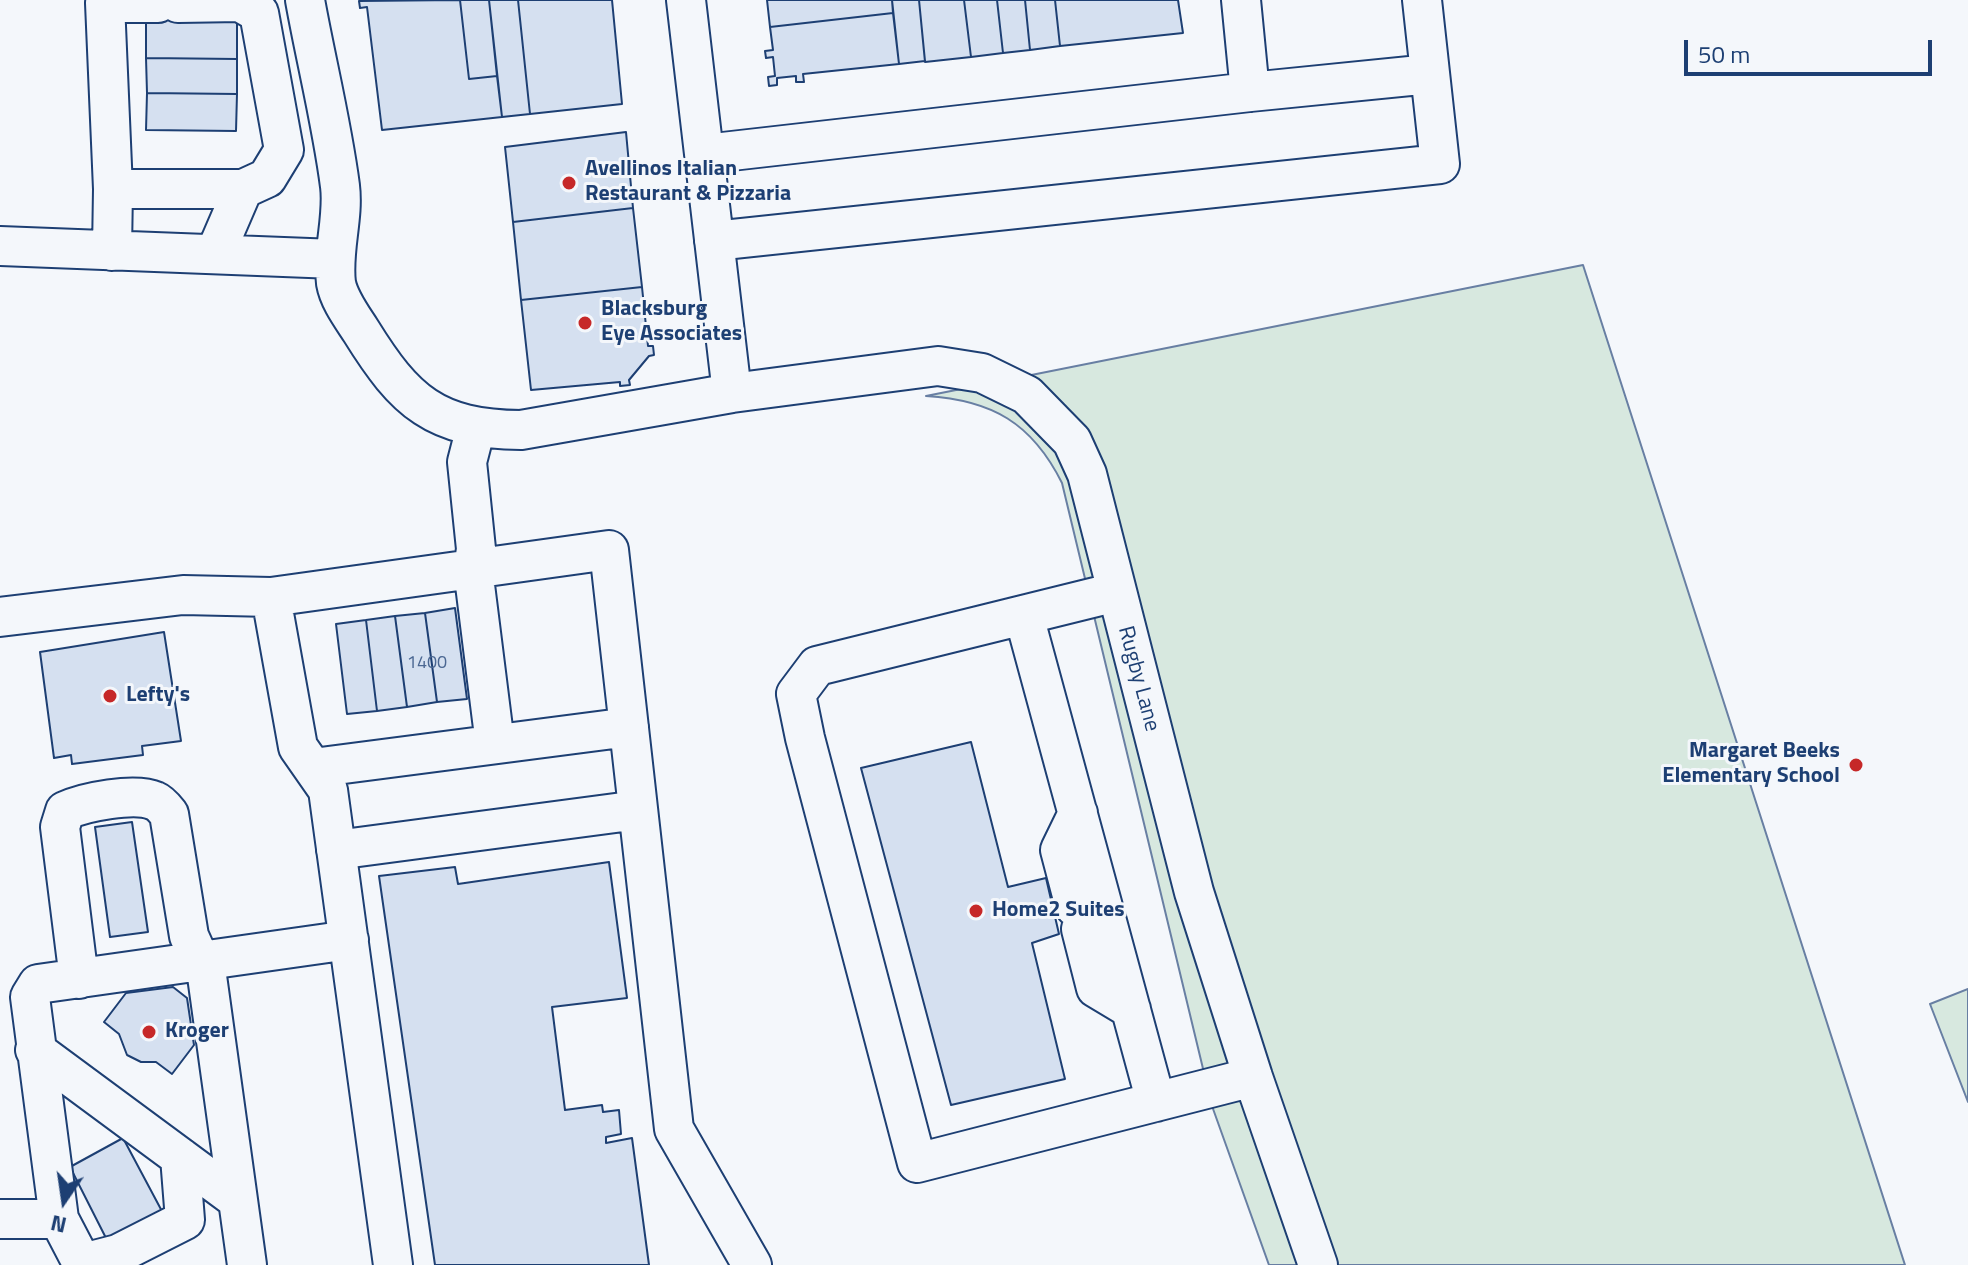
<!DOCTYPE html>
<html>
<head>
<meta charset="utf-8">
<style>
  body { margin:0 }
  #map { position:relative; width:1968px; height:1265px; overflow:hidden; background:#f4f7fb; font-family:"Titillium Web",sans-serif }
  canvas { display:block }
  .north { position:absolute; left:24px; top:1161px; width:80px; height:80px; -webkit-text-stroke:6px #f4f7fb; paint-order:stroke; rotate:193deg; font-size:22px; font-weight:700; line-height:32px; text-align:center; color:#1d3f73 }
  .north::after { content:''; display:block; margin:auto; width:28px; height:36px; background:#1d3f73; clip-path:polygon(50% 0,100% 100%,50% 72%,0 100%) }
  .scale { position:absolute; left:1684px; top:40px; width:248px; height:36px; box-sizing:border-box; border:4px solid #1d3f73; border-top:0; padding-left:10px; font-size:24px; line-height:28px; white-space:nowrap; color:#1d3f73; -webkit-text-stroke:6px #f4f7fb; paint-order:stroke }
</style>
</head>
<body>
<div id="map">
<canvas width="1968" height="1265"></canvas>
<div class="north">N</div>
<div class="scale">50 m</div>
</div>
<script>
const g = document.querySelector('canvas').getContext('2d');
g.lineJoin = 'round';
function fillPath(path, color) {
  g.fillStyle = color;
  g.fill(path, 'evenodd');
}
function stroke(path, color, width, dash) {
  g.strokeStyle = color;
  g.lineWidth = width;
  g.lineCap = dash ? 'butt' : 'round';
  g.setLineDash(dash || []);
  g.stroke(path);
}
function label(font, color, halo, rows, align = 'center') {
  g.font = font + ' "Titillium Web",sans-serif';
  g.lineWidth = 6;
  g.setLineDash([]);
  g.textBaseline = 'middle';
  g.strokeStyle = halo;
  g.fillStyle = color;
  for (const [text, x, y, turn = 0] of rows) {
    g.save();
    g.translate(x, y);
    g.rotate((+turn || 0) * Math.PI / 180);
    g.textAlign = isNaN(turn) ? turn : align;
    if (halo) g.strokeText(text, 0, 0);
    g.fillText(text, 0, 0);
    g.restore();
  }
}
const green = new Path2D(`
  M1583 265 1905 1265H1269L1212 1106 1062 483C1032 423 992 400 926 396Z
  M1968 989V1102L1930 1004Z`);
const building = new Path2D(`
  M460 0 469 79 497 76 502 117 382 130 367 7 360 8 359 1Z
  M460 0H489L497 76 469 79Z
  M489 0H518L530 114 502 117Z
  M518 0H612L622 104 530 114Z
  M767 0H892L893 13 770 27Z
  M892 0H919L925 61 899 64Z
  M919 0H964L971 57 925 62Z
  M964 0H997L1003 53 971 57Z
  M997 0H1025L1030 50 1003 53Z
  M1025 0H1055L1060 46 1030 50Z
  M1055 0H1178L1183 33 1060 46Z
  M146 12H237V59L146 58Z
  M893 13 899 64 803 74 804 82H796V76L777 78V85L769 86 768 77 775 76 773 57 766 58 765 51 773 50 770 27Z
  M146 58 237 59V94L147 93Z
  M147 93 237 94 236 131 146 130Z
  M626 132 633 208 513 222 505 147Z
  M633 208 642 287 521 300 513 222Z
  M642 287 648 346H653L654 355 649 356 629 380 630 385 620 386V382L531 390 521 300Z
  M455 608 467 699 437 702 425 613Z
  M425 613 437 702 407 707 395 616Z
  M395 616 407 707 377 711 366 620Z
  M366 620 377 711 347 714 336 624Z
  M164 632 181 741 142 746 143 755 72 764 71 755 54 758 40 652Z
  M971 742 1008 887 1046 878 1059 934 1032 943 1065 1079 951 1105 861 768Z
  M132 822 148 932 110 937 95 827Z
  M609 862 627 998 552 1007 565 1110 602 1105 603 1112 619 1110 621 1134 606 1137V1143L632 1138 649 1265H435L379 876 455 867 458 884Z
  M173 987 187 998 194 1045 172 1074 156 1062H141L127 1055 119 1034 104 1022 126 993Z
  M123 1138 164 1215 109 1244 70 1167Z`);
const minor = new Path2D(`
  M305 0C316 61 332 124 340 186 344 218 332 250 336 283 339 300 352 317 361 331 405 402 435 429 521 430L732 393 938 366 982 373 1027 395 1072 441 1087 474 1194 892 1253 1077 1318 1265
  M686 0 732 393
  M1241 0 1250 92
  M705 154 1250 92 1430 74
  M113 189H243L267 178 284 150 259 13 240 2 178 3
  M714 241 1440 164 1422 0
  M0 246 335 259
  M112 251 113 189 105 3H158
  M215 254 243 189
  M476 427 467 462 476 549 473 569 495 744
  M1116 592 817 666 796 694 805 738 917 1163 1253 1077
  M271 597 298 747 328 790 393 1265
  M1024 616 1156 1102
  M0 617 183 595 271 597 609 550 674 1129 752 1265
  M313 768 629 727
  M336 850 638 810
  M1075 907 1060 850 1078 813
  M1081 929 1096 988 1131 1009
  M79 979 60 827 65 811C84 802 135 792 155 801 160 803 165 809 169 814L189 936 207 976 247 1265
  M35 1050 238 1200
  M0 1219H59
  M83 1263 118 1254 185 1220 180 1157
  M83 1265 59 1219 30 997 38 984 349 940`);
const markers = [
  [569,183,8,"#c62828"],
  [585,323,8,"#c62828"],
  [110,696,8,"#c62828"],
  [1856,765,8,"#c62828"],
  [976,911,8,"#c62828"],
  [149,1032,8,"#c62828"]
];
const numberNames = [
  ["1400",427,664]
];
const poiNames = [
  ["Avellinos Italian",585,170],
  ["Restaurant & Pizzaria",585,195],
  ["Blacksburg",601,310],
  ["Eye Associates",601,335],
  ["Lefty's",126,696],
  ["Margaret Beeks",1840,752,"right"],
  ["Elementary School",1840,777,"right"],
  ["Home2 Suites",992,911],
  ["Kroger",165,1032]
];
const streetNames = [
  ["Rugby Lane",1138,679,75]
];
fillPath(green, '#d7e8df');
stroke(green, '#687fa3', 2);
fillPath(building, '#d5e0f0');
stroke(building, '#1d3f73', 2);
stroke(minor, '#1d3f73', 42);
stroke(minor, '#f4f7fb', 38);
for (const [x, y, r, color] of markers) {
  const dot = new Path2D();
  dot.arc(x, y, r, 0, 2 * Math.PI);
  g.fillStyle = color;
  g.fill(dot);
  stroke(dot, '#f4f7fb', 3);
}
label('18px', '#4b6792', null, numberNames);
label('bold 22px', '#1d3f73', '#f4f7fb', poiNames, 'left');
label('22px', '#1d3f73', '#f4f7fb', streetNames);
</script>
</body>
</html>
